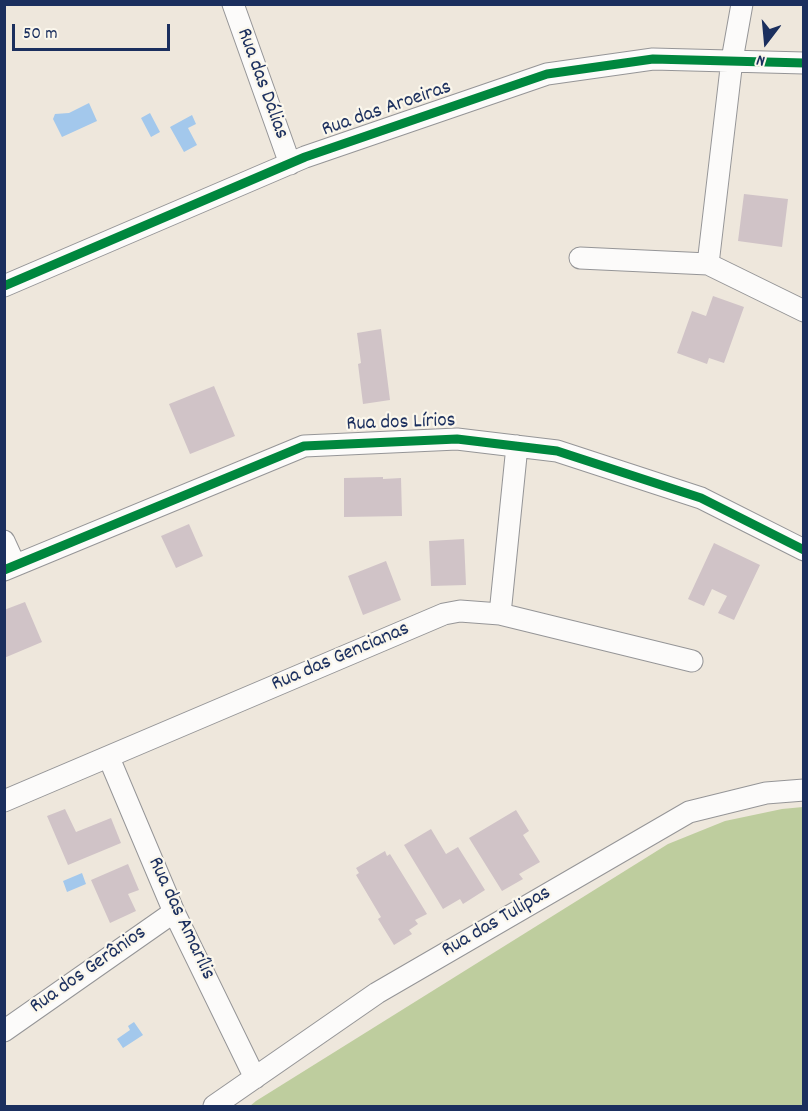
<!DOCTYPE html>
<html>
<head>
<meta charset="utf-8">
<style>
  body { margin:0 }
  #map { position:relative; width:808px; height:1111px; overflow:hidden; background:#eee7dc; font-family:Dekko,sans-serif }
  canvas { display:block }
  .frame { position:absolute; inset:0; border:6px solid #1b2f5e; pointer-events:none }
  .north { position:absolute; left:736px; top:12px; width:60px; height:60px; -webkit-text-stroke:4px #fbf7ec; paint-order:stroke; rotate:196deg; font-size:16px; font-weight:700; line-height:24px; text-align:center; color:#1b2f5e }
  .north::after { content:''; display:block; margin:auto; width:21px; height:27px; background:#1b2f5e; clip-path:polygon(50% 0,100% 100%,50% 72%,0 100%) }
  .scale { position:absolute; left:12px; top:24px; width:158px; height:27px; box-sizing:border-box; border:3px solid #1b2f5e; border-top:0; padding-left:8px; font-size:18px; line-height:21px; white-space:nowrap; color:#1b2f5e; -webkit-text-stroke:4px #fbf7ec; paint-order:stroke }
</style>
</head>
<body>
<div id="map">
<canvas width="808" height="1111"></canvas>
<div class="frame"></div>
<div class="north">N</div>
<div class="scale">50 m</div>
</div>
<script>
const g = document.querySelector('canvas').getContext('2d');
g.lineJoin = 'round';
function fillPath(path, color) {
  g.fillStyle = color;
  g.fill(path, 'evenodd');
}
function stroke(path, color, width, dash) {
  g.strokeStyle = color;
  g.lineWidth = width;
  g.lineCap = dash ? 'butt' : 'round';
  g.setLineDash(dash || []);
  g.stroke(path);
}
function label(font, color, halo, rows, align = 'center') {
  g.font = font + ' Dekko,sans-serif';
  g.lineWidth = 4.5;
  g.setLineDash([]);
  g.textBaseline = 'middle';
  g.strokeStyle = halo;
  g.fillStyle = color;
  for (const [text, x, y, turn = 0] of rows) {
    g.save();
    g.translate(x, y);
    g.rotate((+turn || 0) * Math.PI / 180);
    g.textAlign = isNaN(turn) ? turn : align;
    if (halo) g.strokeText(text, 0, 0);
    g.fillText(text, 0, 0);
    g.restore();
  }
}
const forest = new Path2D(`
  M803 807V1106H250L256 1101 668 844 725 821 782 809Z`);
const water = new Path2D(`
  M89 103 97 121 62 137 53 119 55 114 69 113Z
  M150 113 160 132 151 137 141 118Z
  M192 115 196 124 188 128 197 145 184 152 170 127Z
  M82 873 86 884 67 892 63 881Z
  M134 1022 143 1035 123 1048 117 1039 130 1030 128 1026Z`);
const building = new Path2D(`
  M744 194 788 199 782 247 738 241Z
  M713 296 744 307 724 363 709 358 707 364 677 353 692 311 706 316Z
  M381 329 390 400 363 404 358 364 361 363 357 333Z
  M214 386 235 436 190 454 169 404Z
  M383 477V479L401 478 402 516 344 517V478Z
  M189 524 203 556 176 568 161 536Z
  M464 539 466 585 431 586 429 541Z
  M714 543 760 565 734 620 718 613 727 596 712 589 704 606 688 599Z
  M386 561 401 600 363 615 348 576Z
  M25 602 42 642 4 658V610Z
  M65 809 76 832 111 818 121 843 68 865 47 816Z
  M516 810 529 831 523 835 540 862 519 874 523 879 502 891 469 838Z
  M431 829 446 854 458 847 485 890 463 904 460 899 443 909 404 845Z
  M385 851 387 856 390 854 427 914 415 920 418 924 409 930 412 934 394 945 378 919 381 917 356 875 359 873 356 868Z
  M128 864 139 890 128 894 136 911 110 923 91 880Z`);
const minor = new Path2D(`
  M233 4 290 164
  M580 258 708 264 804 311
  M708 264 732 60 742 4
  M4 286 305 157 547 74 653 59 804 63
  M4 541 15 565
  M4 570 304 446 457 439 557 451 701 498 804 550
  M500 614 517 446
  M109 758 174 912 255 1078
  M4 801 444 614 460 611 500 614 692 661
  M4 1031 174 912
  M214 1106 377 993 689 812 766 793 804 790`);
const cycleway = new Path2D(`
  M4 286 305 157 547 74 653 59 804 63
  M4 570 304 446 457 439 557 451 701 498 804 550`);
const streetNames = [
  ["Rua das Dálias",261,84,70],
  ["Rua das Aroeiras",387,110,-19],
  ["Rua dos Lírios",401,424,-2],
  ["Rua das Gencianas",341,658,-23],
  ["Rua das Amarílis",180,919,65],
  ["Rua das Tulipas",497,923,-30],
  ["Rua dos Gerânios",89,971,-35]
];
fillPath(forest, '#becd9e');
fillPath(water, '#a3c8ec');
fillPath(building, '#d0c3c7');
stroke(minor, '#959597', 23);
stroke(minor, '#fcfbfa', 21);
stroke(cycleway, '#00873e', 9);
label('21px', '#1b2f5e', '#fbf7ec', streetNames);
</script>
</body>
</html>
